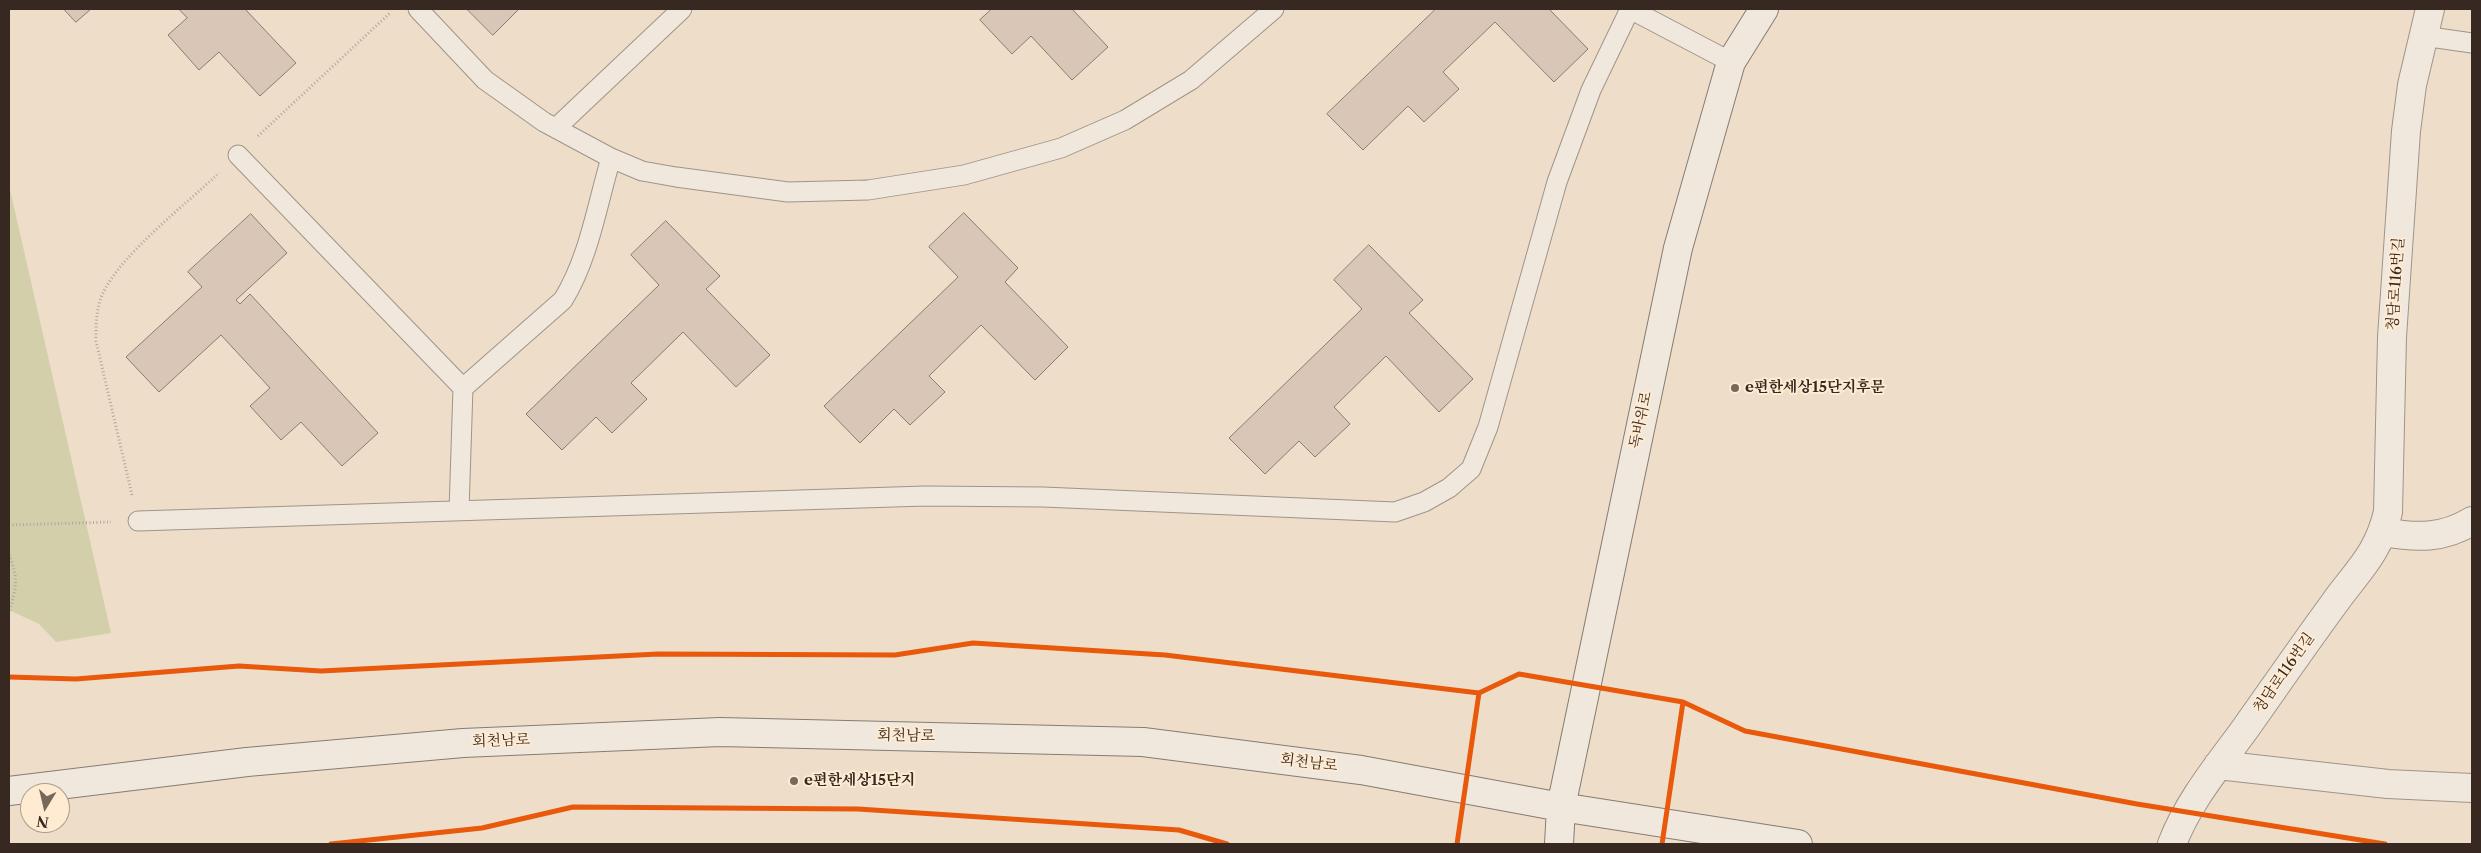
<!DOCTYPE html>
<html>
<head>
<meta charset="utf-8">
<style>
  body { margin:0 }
  #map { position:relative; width:2481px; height:853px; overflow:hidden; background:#eedec9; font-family:"Libre Caslon Text",serif }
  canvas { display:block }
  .frame { position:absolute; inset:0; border:10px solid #372822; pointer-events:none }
  .north { position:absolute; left:20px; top:783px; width:50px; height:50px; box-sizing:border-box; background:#feebd2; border:1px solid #ae9d8c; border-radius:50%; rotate:189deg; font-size:14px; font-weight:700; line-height:20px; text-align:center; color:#372822 }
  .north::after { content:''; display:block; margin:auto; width:18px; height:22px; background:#77685c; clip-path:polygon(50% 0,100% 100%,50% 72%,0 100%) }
</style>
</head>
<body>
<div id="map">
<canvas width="2481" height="853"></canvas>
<div class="frame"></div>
<div class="north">N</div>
</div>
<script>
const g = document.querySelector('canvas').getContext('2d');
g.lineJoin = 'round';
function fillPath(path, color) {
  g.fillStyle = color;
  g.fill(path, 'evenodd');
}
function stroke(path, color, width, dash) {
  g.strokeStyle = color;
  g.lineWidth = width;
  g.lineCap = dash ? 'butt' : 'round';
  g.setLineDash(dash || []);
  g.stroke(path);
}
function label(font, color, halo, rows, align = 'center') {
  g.font = font + ' "Libre Caslon Text","Noto Serif KR",serif';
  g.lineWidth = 4;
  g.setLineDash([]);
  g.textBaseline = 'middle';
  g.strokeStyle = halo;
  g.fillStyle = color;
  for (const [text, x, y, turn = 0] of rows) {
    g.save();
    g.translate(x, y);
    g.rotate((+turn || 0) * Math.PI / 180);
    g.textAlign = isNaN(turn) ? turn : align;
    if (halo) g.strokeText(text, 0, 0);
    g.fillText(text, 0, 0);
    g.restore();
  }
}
const green = new Path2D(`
  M9 185 111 633 56 642 39 624 9 610Z`);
const building = new Path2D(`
  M64 9H91L76 22Z
  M179 9H245L296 63 260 96 219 52 199 70 168 35 187 18Z
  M467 9H519L493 35Z
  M992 9H1072L1108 47 1072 80 1031 36 1012 54 980 20Z
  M1436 9H1549L1588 49 1554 82 1495 22 1443 72 1459 89 1424 122 1408 106 1363 150 1327 114Z
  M964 213 1018 268 1005 282 1068 347 1035 380 981 325 929 376 945 392 910 425 894 409 860 443 824 406 958 277 929 247Z
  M251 214 287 253 236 300 240 304 250 294 378 433 342 466 301 422 281 440 250 406 270 388 221 335 159 392 126 357 202 287 188 272Z
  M666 221 720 276 706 289 770 355 736 387 683 332 631 383 647 399 612 433 596 417 562 450 526 414 659 285 631 255Z
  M1369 245 1423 300 1409 313 1473 379 1439 412 1386 356 1334 407 1350 424 1315 457 1299 441 1265 474 1229 438 1362 309 1334 280Z`);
const path = new Path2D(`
  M258 136 390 13
  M132 495 96 341C96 325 96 310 102 295 120 255 185 205 219 173
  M9 525 111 522
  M9 555C19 578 16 589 9 613`);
const service = new Path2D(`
  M418 9 485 80 544 122 611 158 642 171 676 177 788 192 868 190 964 175 1061 148 1125 120 1191 80 1274 9
  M2423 36 2472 43
  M556 128 682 9
  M238 155 463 388
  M459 511 463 388 563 300C589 258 597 205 611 158
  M138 521 925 496 1043 497 1395 512 1424 502 1449 488 1471 469 1488 427 1557 182 1591 90 1630 9 1731 62`);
const minor = new Path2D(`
  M2383 532C2416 538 2443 539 2472 521
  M2218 765 2388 784 2472 788
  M2172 844C2188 802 2218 766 2245 729 2274 688 2303 646 2333 605 2357 571 2378 555 2388 512L2392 337 2406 131 2412 85 2430 9`);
const secondary = new Path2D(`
  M9 791 247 762 463 743 720 732 1143 742 1361 770 1561 807 1798 844
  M1559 844 1561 807 1678 248 1731 62 1764 9`);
const cycleway = new Path2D(`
  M9 677 76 679 239 666 321 671 658 654 895 655 973 643 1165 655 1479 693 1519 674 1683 702 1745 731 2137 804 2385 844
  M331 844 482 828 573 807 858 809 1179 830 1227 844
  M1457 844 1479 693
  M1662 844 1683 702`);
const markers = [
  [1735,388,5,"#77685c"],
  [794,781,5,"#77685c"]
];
const streetNames = [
  ["청담로116번길",2396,284,-86],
  ["독바위로",1641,420,-78],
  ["청담로116번길",2284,673,-55],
  ["회천남로",906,736,1],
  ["회천남로",501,741,-2],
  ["회천남로",1309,763,7]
];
const poiNames = [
  ["e편한세상15단지후문",1745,388],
  ["e편한세상15단지",804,781]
];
fillPath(green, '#d3cfab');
fillPath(building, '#d9c6b7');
stroke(building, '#867c71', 1);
stroke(service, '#9f9488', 21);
stroke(minor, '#9f9488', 30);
stroke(secondary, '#867c71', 30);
stroke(path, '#aea79e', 3, [1, 2.5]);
stroke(service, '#f0e7dd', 19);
stroke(minor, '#f0e7dd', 28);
stroke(secondary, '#f0e7dd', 28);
stroke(cycleway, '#e8590c', 5);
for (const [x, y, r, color] of markers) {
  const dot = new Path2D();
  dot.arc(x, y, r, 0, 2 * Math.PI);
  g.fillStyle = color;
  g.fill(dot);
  stroke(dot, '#feebd2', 2);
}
label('15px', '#372822', '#feebd2', streetNames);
label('bold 15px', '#372822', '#feebd2', poiNames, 'left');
</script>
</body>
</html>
